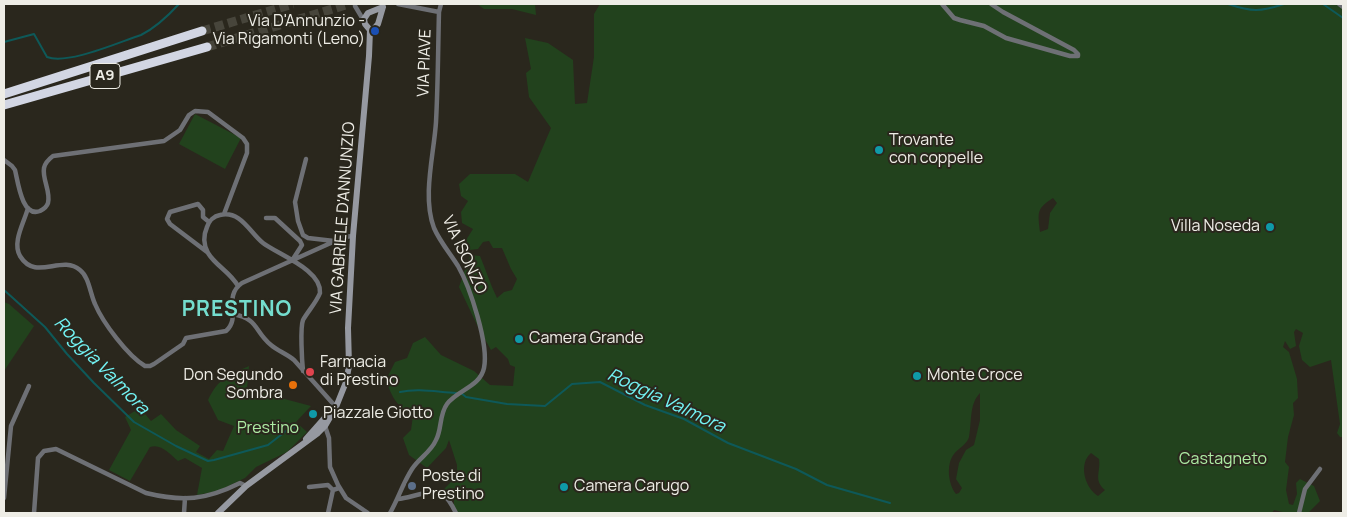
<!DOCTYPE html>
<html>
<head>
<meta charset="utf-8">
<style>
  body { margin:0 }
  #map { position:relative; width:1347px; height:517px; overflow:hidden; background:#2a271d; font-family:Manrope,sans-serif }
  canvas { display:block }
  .frame { position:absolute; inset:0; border:5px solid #eeede6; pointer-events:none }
</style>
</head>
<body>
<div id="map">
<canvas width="1347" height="517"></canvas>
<div class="frame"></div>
</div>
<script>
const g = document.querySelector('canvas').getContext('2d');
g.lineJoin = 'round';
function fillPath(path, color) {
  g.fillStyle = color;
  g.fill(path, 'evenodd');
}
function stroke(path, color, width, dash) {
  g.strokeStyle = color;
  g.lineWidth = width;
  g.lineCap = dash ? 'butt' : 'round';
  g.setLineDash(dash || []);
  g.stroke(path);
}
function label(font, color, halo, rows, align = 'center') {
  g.font = font + ' Manrope,sans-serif';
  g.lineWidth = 4;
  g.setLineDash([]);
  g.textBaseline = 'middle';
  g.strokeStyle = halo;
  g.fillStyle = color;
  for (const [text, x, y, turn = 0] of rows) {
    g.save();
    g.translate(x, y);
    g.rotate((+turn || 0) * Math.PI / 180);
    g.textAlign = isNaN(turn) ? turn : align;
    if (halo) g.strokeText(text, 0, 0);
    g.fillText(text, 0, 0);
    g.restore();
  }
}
const green = new Path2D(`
  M477 4H535L536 15 512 9H484Z
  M600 4H1343V437H1340L1337 433 1340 424 1331 360 1310 367 1302 360 1299 346 1303 333 1296 329 1294 332 1296 346 1290 349 1285 341 1283 347 1289 352 1297 379 1298 398 1293 403 1294 415 1288 437 1285 462 1289 467 1286 490 1289 504 1293 505 1297 494 1296 483 1300 479 1314 486 1320 501 1308 513H1287L1274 510 1272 513H458L454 507V496L446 497 444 489 457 476V465L449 440 446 448 427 468 409 455 403 438 411 430 413 416C397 406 392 398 386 380L395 362 407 358 413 343 425 337 441 355 474 371 490 385 513 386 515 367 510 365 508 359 496 347 491 350 478 327 459 287 470 255 480 256C486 270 490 284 497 298L504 292 512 290 517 279 511 269 502 248H493L489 241 483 242 478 249 469 250 466 240 473 229 462 223 461 212 468 201 461 196 459 184 470 174H515L528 182 551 128 529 97 526 73 531 69 525 38 548 43 573 60 575 104 587 103 594 57V14ZM1053 198 1057 203 1050 213 1048 229 1040 232C1038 212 1036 209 1053 198ZM980 393V420L974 445 966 450 959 463 956 479 962 488 959 493 956 494C948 484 946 464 954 454 958 449 968 443 969 437 972 422 969 404 980 393ZM1091 453 1099 459C1101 472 1093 480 1105 490L1098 496C1085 488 1078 464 1091 453Z
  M195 114 241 138 225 169 179 144Z
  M4 302 9 304 34 326 4 371Z
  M249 366 247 389 311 406 296 422 307 432 287 452 256 467 245 478 218 491 197 495 202 468 185 458 178 461C170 454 161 443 150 447L130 481 109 470 131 430 125 417 140 408 151 421 161 414 176 430 200 446 196 452 209 459 217 450 223 451 234 426 218 420 208 400C218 379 228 375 249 366Z`);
const stream = new Path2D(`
  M1228 4C1252 12 1260 12 1284 4
  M1323 4 1343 18
  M4 42 34 34 47 57C68 65 119 42 141 35 155 28 168 16 179 4
  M4 290 45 327 67 354 94 383 134 422 176 446 208 461 214 460 268 445 286 431 297 426
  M400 392C418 388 437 392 456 393
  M461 393 466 397 507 404 545 406 572 384 600 382 645 405 684 419 728 443 796 469 827 485 890 503`);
const motorwayTunnel = new Path2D(`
  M202 31 293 4
  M207 47 349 4`);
const minor = new Path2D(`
  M355 4V6L364 21
  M398 4 439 12
  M942 4 954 18 960 20 984 26 1006 38 1070 56H1078V54L1074 50 1003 12 991 4
  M1339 4 1343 7
  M306 159 295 202 298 221 303 235 308 238 334 241
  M4 160 12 166 15 170C18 182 22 218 40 211 44 209 47 206 48 203 51 192 42 179 44 168 45 163 49 159 53 156L164 141 180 130 189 115 195 111 208 112 243 138 247 144V153L224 214
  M28 208C24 223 12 242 20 256 36 282 61 254 80 270 89 277 90 293 95 304 103 323 128 356 145 366H150L154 364 183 344 186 338 226 331C242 317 222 297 242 283L344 237 353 236
  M266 218H275L300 241 302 245 293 259
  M207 252 170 224 167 219 170 212 198 204 203 210V217L209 222
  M238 286C230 272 216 266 208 253 203 244 203 236 207 227 209 221 214 216 220 215 241 210 250 233 263 243 279 255 322 270 320 293 316 303 308 311 303 320 300 328 302 361 303 371
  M233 314C259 319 254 331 271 345 278 351 287 354 294 360L336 407
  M325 426 329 438 330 467 338 485 346 498 368 513
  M309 487 328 485 333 490
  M4 498 11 426 29 386
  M398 499C411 498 429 489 442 494 448 497 453 507 456 513
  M34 513 38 458 44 451 56 449 146 493C183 502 206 500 240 483L246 486
  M184 513 185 498
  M328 513 333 490 339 488
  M390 513C398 499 403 483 412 469 419 458 431 452 436 440 442 429 439 415 447 404 457 390 480 387 484 368 489 344 470 287 458 266 450 253 440 242 434 228 422 197 434 154 436 122 438 85 438 49 439 12L441 4
  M1299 513 1305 489 1320 469`);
const secondary = new Path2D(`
  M370 36 373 30 378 24 383 7
  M306 439 329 413
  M218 513 246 486 318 433 325 426 336 407 346 382 349 366 348 328 353 236 369 56 370 30 365 24 364 19 368 13 383 7`);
const motorway = new Path2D(`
  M4 94 202 31
  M4 105 207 47`);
const markers = [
  [375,31,5,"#1a4fb4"],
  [879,150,5,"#0f9aa8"],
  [1270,227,5,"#0f9aa8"],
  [519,339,5,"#0f9aa8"],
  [310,372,5,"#e0444e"],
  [917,376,5,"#0f9aa8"],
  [293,385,5,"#e8710a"],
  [313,414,5,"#0f9aa8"],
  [412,486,5,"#5c6f8a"],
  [564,487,5,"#0f9aa8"]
];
const shields = [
  [105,76,30]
];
const shieldNames = [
  ["A9",105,76]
];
const poiNames = [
  ["Via D'Annunzio -",365,22,"right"],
  ["Via Rigamonti (Leno)",365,40,"right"],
  ["Trovante",889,141],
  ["con coppelle",889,159],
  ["Villa Noseda",1260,227,"right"],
  ["Camera Grande",529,339],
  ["Farmacia",320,363],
  ["di Prestino",320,381],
  ["Don Segundo",283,376,"right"],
  ["Sombra",283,394,"right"],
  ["Monte Croce",927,376],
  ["Piazzale Giotto",323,414],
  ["Poste di",422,477],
  ["Prestino",422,495],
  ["Camera Carugo",574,487]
];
const streetNames = [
  ["VIA PIAVE",425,63,-88],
  ["VIA GABRIELE D'ANNUNZIO",343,218,-86],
  ["VIA ISONZO",464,255,65]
];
const parkNames = [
  ["Prestino",268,429],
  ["Castagneto",1223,460]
];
const waterNames = [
  ["Roggia Valmora",101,366,46],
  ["Roggia Valmora",666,401,25]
];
const districtNames = [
  ["PRESTINO",237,310]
];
fillPath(green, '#22421d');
stroke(stream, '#0e5959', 2);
stroke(motorwayTunnel, '#47453b', 9, [9, 4.5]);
stroke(minor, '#6e7075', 4.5);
stroke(secondary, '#9699a1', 6);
stroke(motorway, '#d2d6e3', 9);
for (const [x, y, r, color] of markers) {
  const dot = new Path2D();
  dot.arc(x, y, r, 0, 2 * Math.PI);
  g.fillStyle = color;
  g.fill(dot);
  stroke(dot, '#2a271d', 2);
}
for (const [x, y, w] of shields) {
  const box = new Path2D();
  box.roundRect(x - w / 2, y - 12.5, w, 25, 4);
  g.fillStyle = '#2a271d';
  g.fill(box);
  stroke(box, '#eeede6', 1);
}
label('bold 15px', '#eeede6', null, shieldNames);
label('16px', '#eeede6', '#2a271d', poiNames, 'left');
label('16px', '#eeede6', '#2a271d', streetNames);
label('16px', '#adeba3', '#2a271d', parkNames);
label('italic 18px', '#73f4f5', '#2a271d', waterNames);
g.letterSpacing = '1px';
label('bold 21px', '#74ddce', '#2a271d', districtNames);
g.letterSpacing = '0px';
</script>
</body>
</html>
